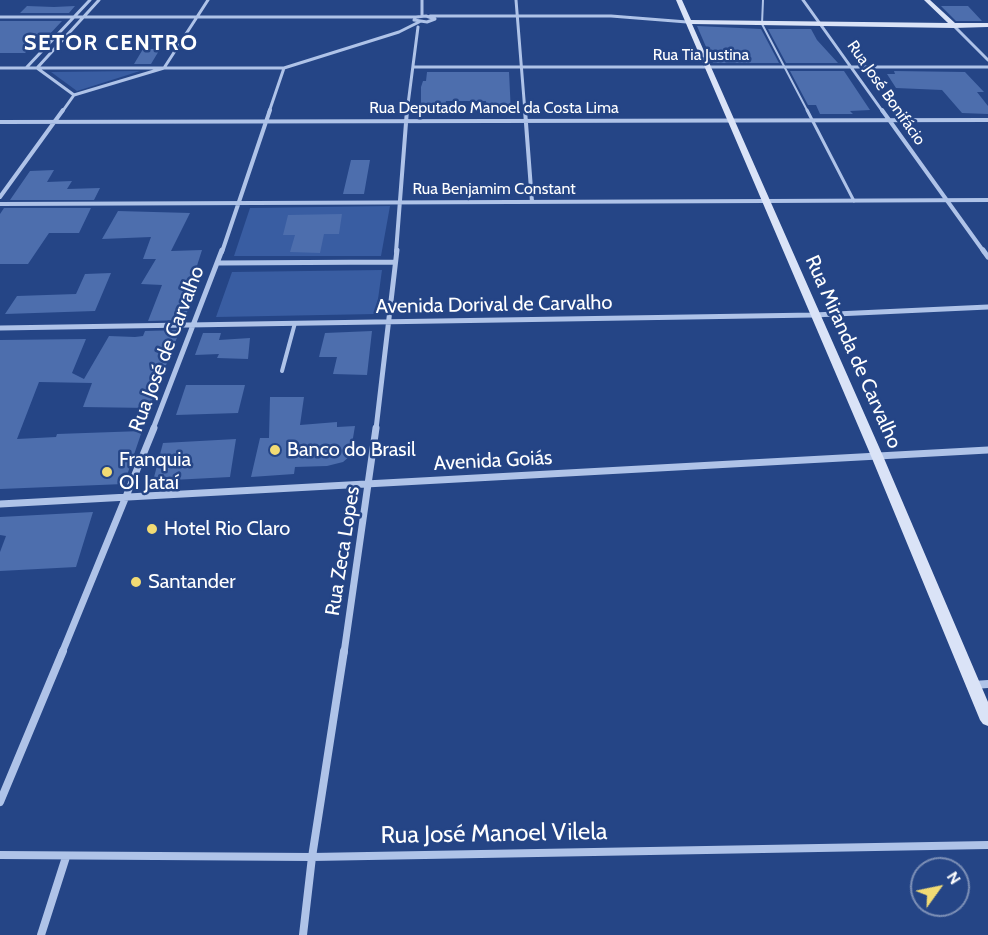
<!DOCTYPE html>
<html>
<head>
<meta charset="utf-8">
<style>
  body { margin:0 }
  #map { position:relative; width:988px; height:935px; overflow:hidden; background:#254586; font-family:Cabin,sans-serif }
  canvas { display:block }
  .north { position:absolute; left:910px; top:857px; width:60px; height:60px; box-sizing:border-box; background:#254586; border:2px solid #7c8fb6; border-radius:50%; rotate:57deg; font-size:16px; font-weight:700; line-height:24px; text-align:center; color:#fff }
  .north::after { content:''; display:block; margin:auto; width:21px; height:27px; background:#f2db74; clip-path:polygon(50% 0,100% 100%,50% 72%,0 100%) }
</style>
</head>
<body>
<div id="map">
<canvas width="988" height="935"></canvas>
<div class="north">N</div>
</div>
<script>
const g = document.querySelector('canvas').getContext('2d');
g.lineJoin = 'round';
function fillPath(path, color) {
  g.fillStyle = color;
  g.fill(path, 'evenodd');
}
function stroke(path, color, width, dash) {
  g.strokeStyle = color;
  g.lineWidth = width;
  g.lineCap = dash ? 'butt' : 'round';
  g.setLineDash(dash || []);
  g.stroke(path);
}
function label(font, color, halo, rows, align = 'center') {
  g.font = font + ' Cabin,sans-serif';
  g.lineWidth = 5;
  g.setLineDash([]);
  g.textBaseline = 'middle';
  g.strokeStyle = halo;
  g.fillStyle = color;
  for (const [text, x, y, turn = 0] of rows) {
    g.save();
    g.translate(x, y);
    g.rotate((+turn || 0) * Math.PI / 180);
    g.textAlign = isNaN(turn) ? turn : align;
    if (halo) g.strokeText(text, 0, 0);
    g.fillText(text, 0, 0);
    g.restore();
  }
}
const green = new Path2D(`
  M140 71 77 91 51 72Z
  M390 206 381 256H234L250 208Z
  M382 270 376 314 216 317 232 272Z`);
const building = new Path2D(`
  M27 6 54 7 75 6 69 13H20Z
  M941 6H968L982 21H956Z
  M0 21H62L48 36H41L25 53H0Z
  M697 26 761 29 779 63H713Z
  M768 29H811L817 40 838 63H786Z
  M143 49H160L151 64H134Z
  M790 71H844L870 110 850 111 853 114H820L816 105H808Z
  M894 71 965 72 984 92H977L988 106V114L962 113 942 90 896 88 887 74H895Z
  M427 72H509L511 113H487L486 101H446L445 105H421V87L423 81H426Z
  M351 160H370L364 194H343Z
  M54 170 47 182 72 181 67 189 100 188 94 200H10L30 171Z
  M4 208H91L79 233H49L28 264H0V214Z
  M118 211 190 213 171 251 202 250 188 294H194L184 320 148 321 162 285 141 284 156 259H143L151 237 102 239Z
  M342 214 339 234H324L320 253 290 252 295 235H283L288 215Z
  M111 273 95 311 5 314 17 296 76 294 85 274Z
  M180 330 149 408 83 407 92 383 39 382 17 439 56 437 57 434 142 431 124 484 0 489V340L86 339 72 373 84 379 109 336 135 337 143 336 145 331Z
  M372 331 367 375 333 374 337 357H319L325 333Z
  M203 333H221L219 340 250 338 248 359 217 358 219 354 195 355Z
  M186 385H245L238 413 176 415Z
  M270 397H304L300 425 337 422V427L355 426 350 456 343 462 327 466 295 467 294 474 251 477 260 438H269Z
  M236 439 230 477 153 481 163 443Z
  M93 512 76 567 0 571V552L6 536 0 535V517Z`);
const serviceFar2 = new Path2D(`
  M763 0 762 24 808 112`);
const serviceFar1 = new Path2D(`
  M807 110 854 201`);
const service = new Path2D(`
  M282 371 295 323`);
const minorFar4 = new Path2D(`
  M422 0V16
  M516 0 525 112
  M803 0 883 112
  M426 16 435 19 427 22 414 20 416 17Z
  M430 16H611L687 22
  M0 17H418
  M954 26 988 60
  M414 67H988
  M0 68H284L399 32 419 22
  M26 68 90 0
  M74 95 37 68 99 0
  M62 112 74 95 164 68 208 0
  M269 112 284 68
  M407 112 418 27`);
const minorFar3 = new Path2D(`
  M525 110 532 202
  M882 110 984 252
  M0 122 988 120
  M0 197 63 110
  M0 204 766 201
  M222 252 270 110
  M396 252 407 110`);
const minorFar2 = new Path2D(`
  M983 250 988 257
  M218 263 395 262
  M0 328 814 315 988 307
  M153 429 222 250
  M376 429 397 250`);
const minorFar1 = new Path2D(`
  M0 504 988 450
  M62 653 154 428
  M344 653 376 428`);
const minor = new Path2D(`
  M974 685 988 684
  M0 802 63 651
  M0 855 312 857 988 845
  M41 935 66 857
  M303 935 312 857 344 651`);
const tertiary = new Path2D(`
  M988 198V202L766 203 762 201 766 199Z`);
const secondary = new Path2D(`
  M676 0H682L691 20 948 23 924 0H930L955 23H988V27L954 28 692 24 883 456 988 702V726L983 724 980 720 871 456Z`);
const markers = [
  [275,450,6,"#f2db74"],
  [107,472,6,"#f2db74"],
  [152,529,6,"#f2db74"],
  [136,582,6,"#f2db74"]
];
const farStreetnames = [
  ["Rua Tia Justina",701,55],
  ["Rua José Bonifácio",886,93,55],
  ["Rua Deputado Manoel da Costa Lima",494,108],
  ["Rua Benjamim Constant",494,189]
];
const streetNames = [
  ["Avenida Dorival de Carvalho",494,305,-1],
  ["Rua José de Carvalho",167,349,-69],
  ["Rua Miranda de Carvalho",853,352,66],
  ["Avenida Goiás",493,461,-3],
  ["Rua Zeca Lopes",343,551,-81]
];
const poiNames = [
  ["Banco do Brasil",287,450],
  ["Franquia",119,460],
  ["OI Jataí",119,483],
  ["Hotel Rio Claro",164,529],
  ["Santander",148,582]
];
const farDistrictnames = [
  ["SETOR CENTRO",111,44]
];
const nearStreetnames = [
  ["Rua José Manoel Vilela",494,834,-1]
];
fillPath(green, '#395da2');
fillPath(building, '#4d6ead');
stroke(serviceFar2, '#afc3e8', 2);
stroke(serviceFar1, '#afc3e8', 3);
stroke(service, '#afc3e8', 4);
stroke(minorFar4, '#afc3e8', 3);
stroke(minorFar3, '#afc3e8', 4);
stroke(minorFar2, '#afc3e8', 5);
stroke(minorFar1, '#afc3e8', 7);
stroke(minor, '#afc3e8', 8);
fillPath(tertiary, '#afc3e8');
fillPath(secondary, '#dae3f7');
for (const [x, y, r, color] of markers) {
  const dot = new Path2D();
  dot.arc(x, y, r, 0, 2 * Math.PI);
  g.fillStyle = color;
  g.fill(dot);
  stroke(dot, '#254586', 2);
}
label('16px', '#fff', '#254586', farStreetnames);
label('20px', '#fff', '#254586', streetNames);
label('20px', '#fff', '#254586', poiNames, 'left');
g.letterSpacing = '1.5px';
label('bold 22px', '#fff', '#254586', farDistrictnames);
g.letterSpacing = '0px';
label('24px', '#fff', '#254586', nearStreetnames);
</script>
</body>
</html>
